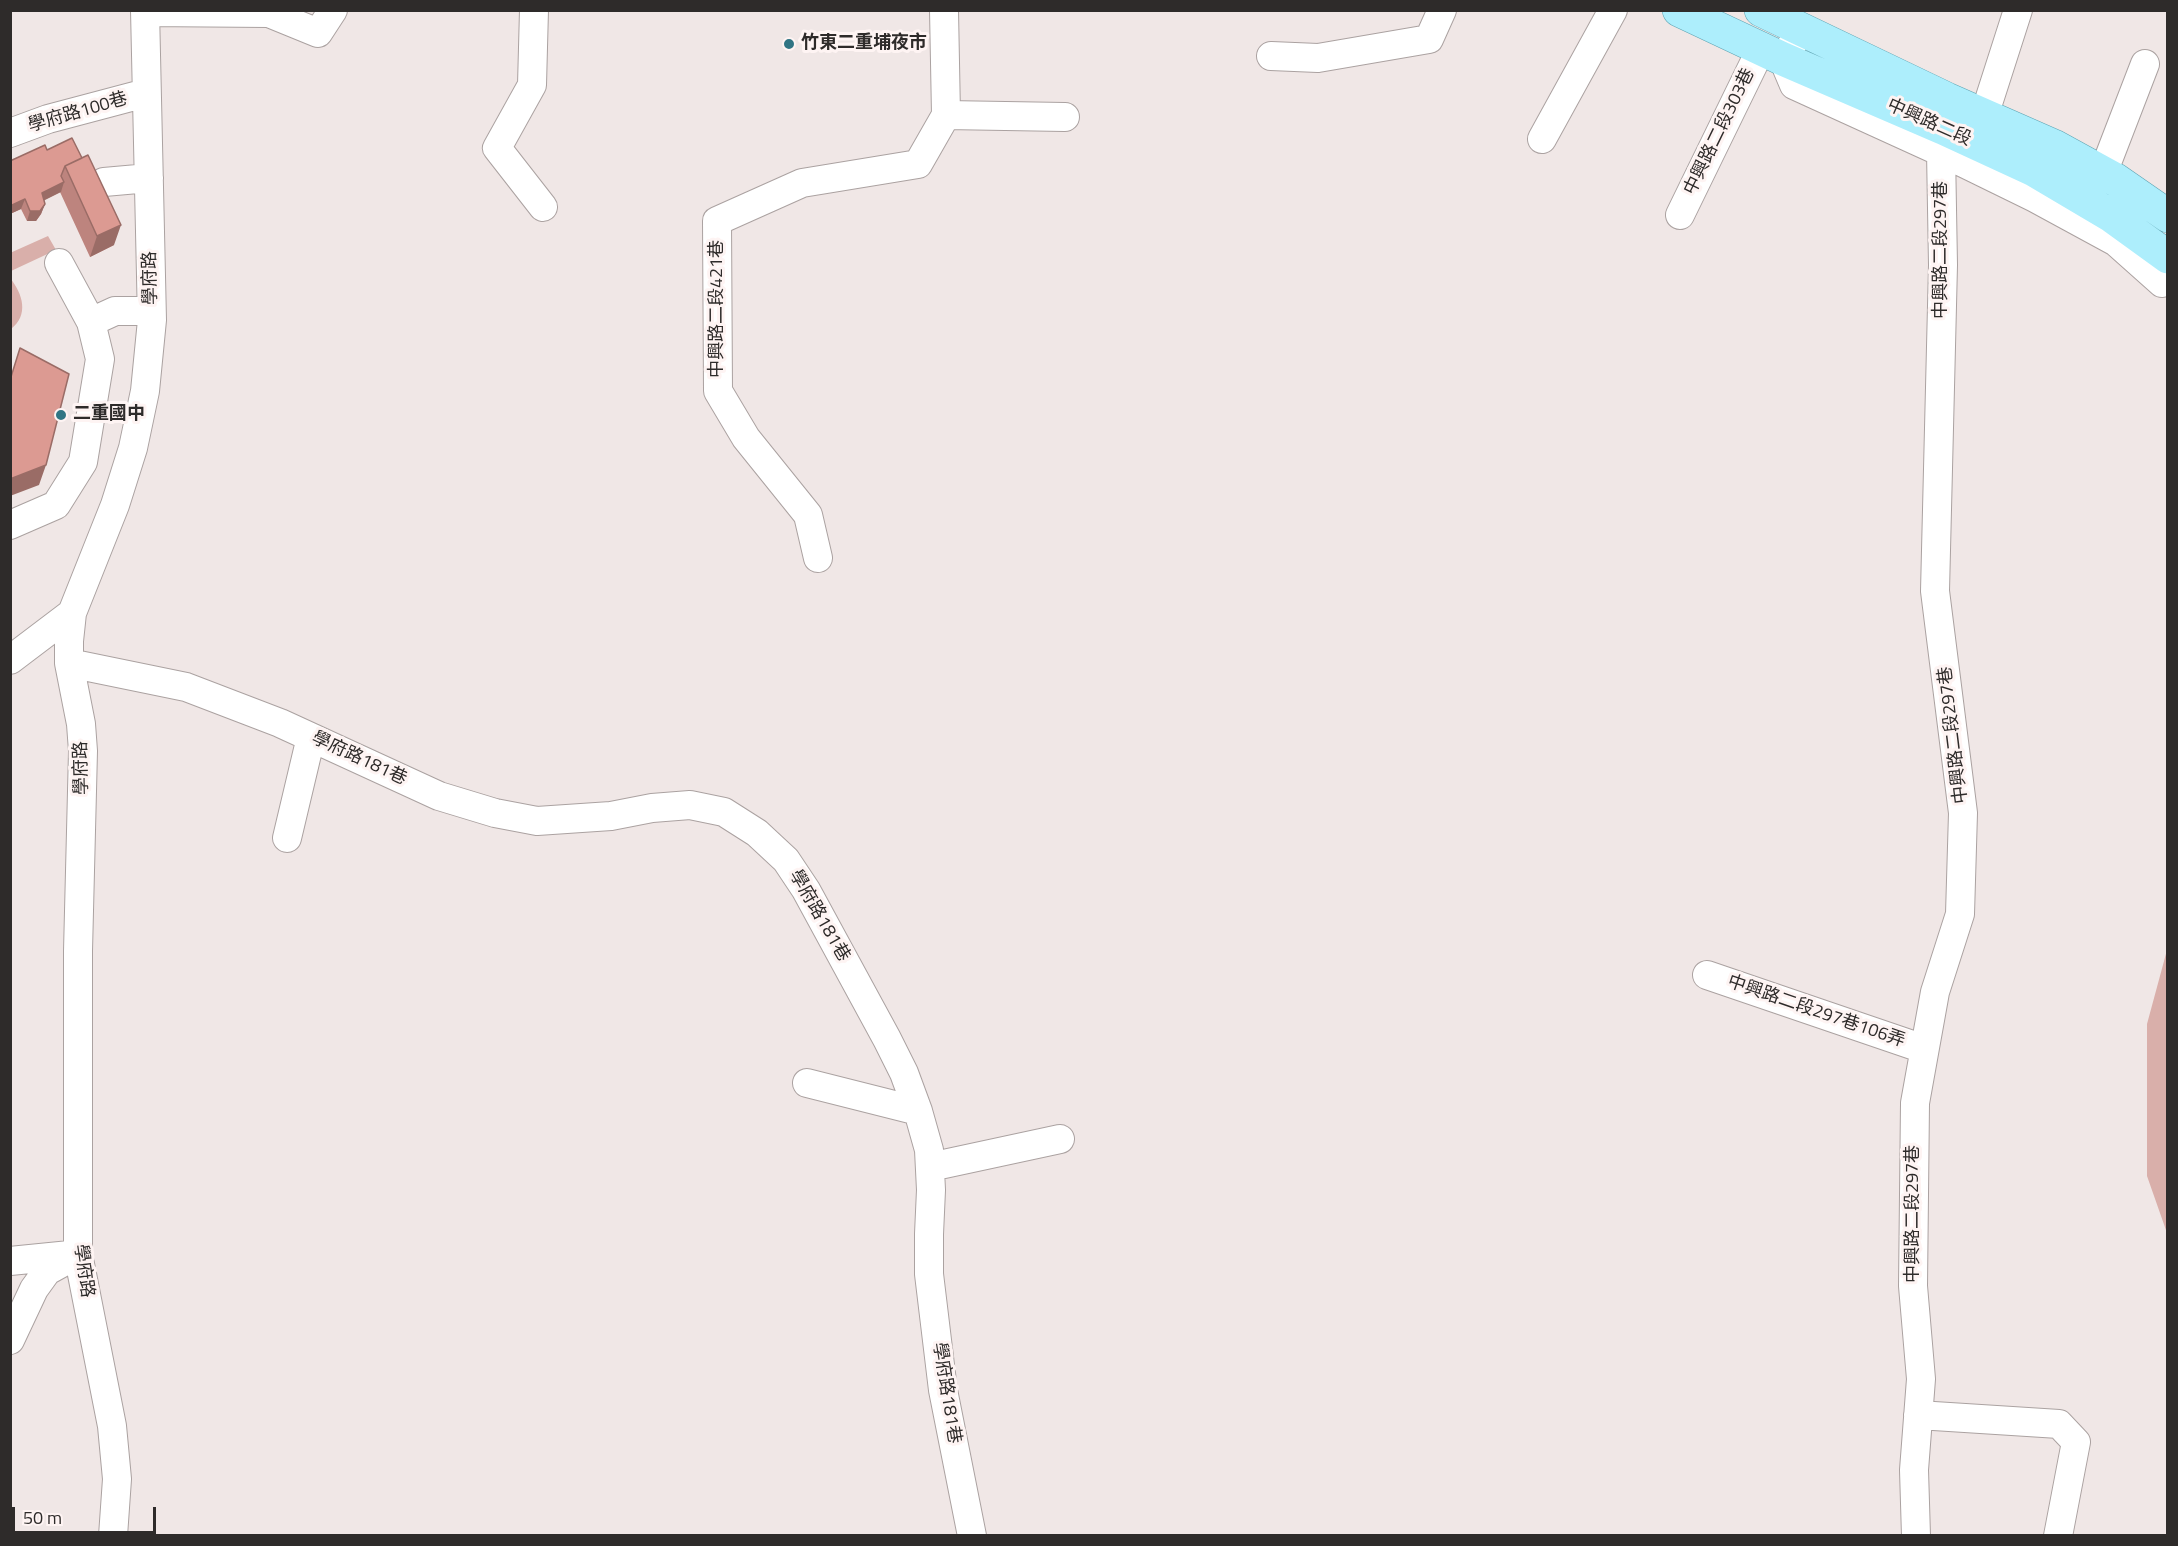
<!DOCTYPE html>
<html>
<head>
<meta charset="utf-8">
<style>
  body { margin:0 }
  #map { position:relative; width:2178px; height:1546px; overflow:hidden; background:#f0e7e6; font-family:"Titillium Web",sans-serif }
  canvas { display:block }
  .frame { position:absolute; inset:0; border:12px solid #2e2b2a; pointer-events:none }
  .scale { position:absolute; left:12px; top:1507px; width:144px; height:27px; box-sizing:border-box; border:3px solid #2e2b2a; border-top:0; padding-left:8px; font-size:18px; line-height:21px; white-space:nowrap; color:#2e2b2a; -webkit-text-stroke:4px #fef4f3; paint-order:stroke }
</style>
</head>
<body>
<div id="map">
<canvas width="2178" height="1546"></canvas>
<div class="frame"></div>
<div class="scale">50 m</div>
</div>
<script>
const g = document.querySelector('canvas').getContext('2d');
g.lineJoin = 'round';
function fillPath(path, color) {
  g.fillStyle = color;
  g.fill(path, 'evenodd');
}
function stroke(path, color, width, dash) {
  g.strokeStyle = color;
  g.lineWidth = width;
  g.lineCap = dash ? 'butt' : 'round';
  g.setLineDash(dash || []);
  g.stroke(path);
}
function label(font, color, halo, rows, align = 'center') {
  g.font = font + ' "Titillium Web","Noto Sans TC",sans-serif';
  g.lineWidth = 6;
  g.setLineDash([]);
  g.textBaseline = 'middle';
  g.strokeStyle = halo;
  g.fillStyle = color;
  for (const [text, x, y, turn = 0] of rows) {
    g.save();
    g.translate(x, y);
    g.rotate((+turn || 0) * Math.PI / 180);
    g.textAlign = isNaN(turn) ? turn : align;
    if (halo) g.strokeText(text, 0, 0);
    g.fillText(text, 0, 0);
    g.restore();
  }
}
const green = new Path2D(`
  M48 236 56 250 11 271 10 253Z
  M10 278C23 294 29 315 11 329Z
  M2167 950V1233L2147 1176V1024Z`);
const minor = new Path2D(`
  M534 10 532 85 497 148 543 207
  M145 12 269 13 318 33 333 10
  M1801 30 1783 59 1794 85 1941 152 1943 265 1935 591 1963 813 1960 914 1935 992 1915 1103 1913 1286 1921 1379 1914 1470 1916 1536
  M1271 56 1318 58 1429 39 1442 10
  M946 115 1065 117
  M10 133 48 119 146 93
  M1974 133 1984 116 2018 10
  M1542 139 1613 10
  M1941 152 2035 198 2116 242 2162 283
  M2103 173 2145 64
  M104 182 149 178
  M1680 215 1761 49
  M91 322 115 311H151
  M10 525 56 505 83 462 100 359 91 322 59 263
  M818 558 808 515 746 438 718 391 717 221 802 183 918 164 946 115 944 10
  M10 660 72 613
  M69 663 186 687 280 723 439 796 495 813 537 821 611 816 652 808 690 805 724 812 757 833 786 860 806 890 887 1039 904 1073 918 1111 929 1150 931 1190 929 1234V1274L943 1390 972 1536
  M287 838 311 737
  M1707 975 1924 1049
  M807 1083 918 1111
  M930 1167 1060 1139
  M10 1261 70 1255
  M10 1340 34 1289 47 1271 78 1254
  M1918 1415 2059 1424 2076 1442 2058 1536
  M113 1536 117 1479 112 1426 78 1254V951L83 751 81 724 69 663V641L72 613 115 505 133 448 145 391 152 320 145 10`);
const major = new Path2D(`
  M1679 10 1783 59 1943 128 2034 170 2110 215 2168 257
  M1761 10 1947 99 2054 146 2116 180 2168 216`);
const wall = new Path2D(`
  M72 138 114 245 90 257 60 192 44 200 45 204 41 214 36 221H27L21 209 10 214V161L47 150Z`);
const shadedWall = new Path2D(`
  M64 182 61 192 39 203 42 193Z
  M25 199 21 209 10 214V206Z
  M45 204 41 214 36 221H27L30 211Z
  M121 225 114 245 90 257 97 236Z
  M46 465 39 485 10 496V479Z`);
const building = new Path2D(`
  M72 138 82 158 65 166 61 176 64 182 42 193 45 204 40 211H30L25 199 10 206V161L45 145 47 150Z
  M88 155 121 225 97 236 65 166Z
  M20 348 69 374 46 465 10 479V380Z`);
const markers = [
  [789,44,6,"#307584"],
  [61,415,6,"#307584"]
];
const poiNames = [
  ["竹東二重埔夜市",801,44],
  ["二重國中",73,415]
];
const streetNames = [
  ["學府路100巷",78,113,-16],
  ["中興路二段",1929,123,24],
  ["中興路二段303巷",1720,132,-64],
  ["中興路二段297巷",1942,250,-90],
  ["學府路",151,278,-91],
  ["中興路二段421巷",718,309,-90],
  ["中興路二段297巷",1954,735,-97],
  ["學府路181巷",359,759,25],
  ["學府路",82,768,-91],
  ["學府路181巷",819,916,60],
  ["中興路二段297巷106弄",1816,1012,19],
  ["中興路二段297巷",1914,1214,-90],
  ["學府路",83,1271,82],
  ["學府路181巷",946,1393,81]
];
fillPath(green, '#d9afaa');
stroke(minor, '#aba2a1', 30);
stroke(major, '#5da2b1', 34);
stroke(minor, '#fff', 28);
stroke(major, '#adeefc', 33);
fillPath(wall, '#bd847e');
fillPath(shadedWall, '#9a6c66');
fillPath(building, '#dc9a92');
stroke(building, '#9a6c66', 1.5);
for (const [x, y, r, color] of markers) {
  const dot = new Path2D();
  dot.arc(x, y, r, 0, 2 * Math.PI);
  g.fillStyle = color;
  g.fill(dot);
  stroke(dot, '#fef4f3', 2);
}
label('bold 18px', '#2e2b2a', '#fef4f3', poiNames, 'left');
label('18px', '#2e2b2a', '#fef4f3', streetNames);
</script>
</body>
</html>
